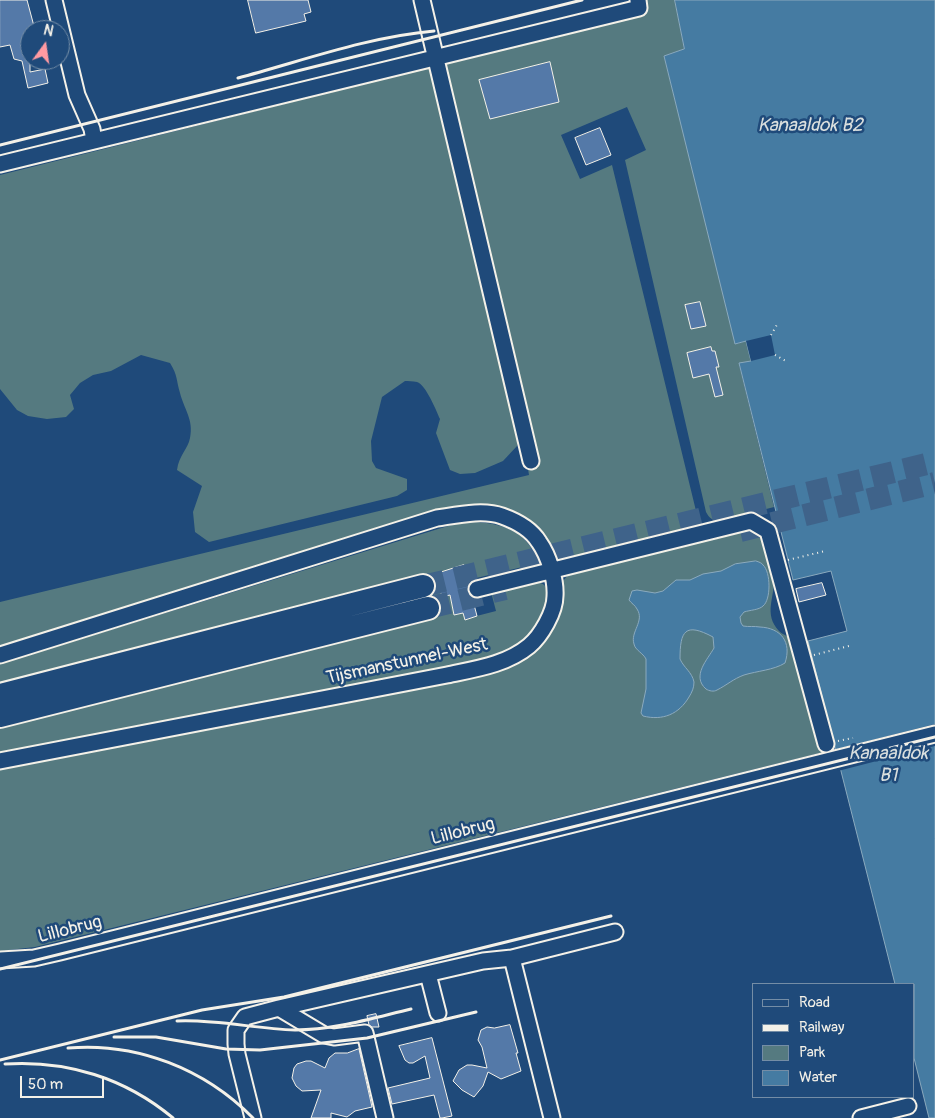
<!DOCTYPE html>
<html>
<head>
<meta charset="utf-8">
<style>
  body { margin:0 }
  #map { position:relative; width:935px; height:1118px; overflow:hidden; background:#1f4a7a; font-family:Pangolin,sans-serif }
  canvas { display:block }
  .legend { position:absolute; left:752px; top:983px; width:162px; height:115px; box-sizing:border-box; background:#1f4a7a; border:1px solid #748da6; margin:0; padding:6px 9px; list-style:none; font-size:15px; color:#f4f1e8 }
  .legend li { display:flex; align-items:center; gap:10px; height:25px }
  .legend b { width:25px; border:1px solid #748da6 }
  .north { position:absolute; left:20px; top:20px; width:50px; height:50px; box-sizing:border-box; background:#1f4a7a; border:1px solid #748da6; border-radius:50%; rotate:14deg; font-size:14px; font-weight:700; line-height:20px; text-align:center; color:#f4f1e8 }
  .north::after { content:''; display:block; margin:auto; width:18px; height:22px; background:#ff9aa2; clip-path:polygon(50% 0,100% 100%,50% 72%,0 100%) }
  .scale { position:absolute; left:20px; top:1076px; width:84px; height:22px; box-sizing:border-box; border:2px solid #f4f1e8; border-top:0; padding-left:6px; font-size:15px; line-height:18px; white-space:nowrap; color:#f4f1e8; -webkit-text-stroke:4px #1f4a7a; paint-order:stroke }
</style>
</head>
<body>
<div id="map">
<canvas width="935" height="1118"></canvas>
<ul class="legend">
<li><b style="height:6px;background:#1f4a7a"></b>Road</li>
<li><b style="height:6px;background:#f4f1e8"></b>Railway</li>
<li><b style="height:14px;background:#557a80"></b>Park</li>
<li><b style="height:14px;background:#457ba2"></b>Water</li>
</ul>
<div class="north">N</div>
<div class="scale">50 m</div>
</div>
<script>
const g = document.querySelector('canvas').getContext('2d');
g.lineJoin = 'round';
function fillPath(path, color) {
  g.fillStyle = color;
  g.fill(path, 'evenodd');
}
function stroke(path, color, width, dash) {
  g.strokeStyle = color;
  g.lineWidth = width;
  g.lineCap = dash ? 'butt' : 'round';
  g.setLineDash(dash || []);
  g.stroke(path);
}
function label(font, color, halo, rows, align = 'center') {
  g.font = font + ' Pangolin,sans-serif';
  g.lineWidth = 5;
  g.setLineDash([]);
  g.textBaseline = 'middle';
  g.strokeStyle = halo;
  g.fillStyle = color;
  for (const [text, x, y, turn = 0] of rows) {
    g.save();
    g.translate(x, y);
    g.rotate((+turn || 0) * Math.PI / 180);
    g.textAlign = isNaN(turn) ? turn : align;
    if (halo) g.strokeText(text, 0, 0);
    g.fillText(text, 0, 0);
    g.restore();
  }
}
const green = new Path2D(`
  M644 0H675L684 49 664 56 736 344 746 341 751 361 739 364 774 507 720 521C713 521 709 518 706 512L625 160 646 150 627 107 561 135 580 179 612 165 697 515 696 526 570 560 557 558 543 536 529 522 418 517 0 646V602L529 475 521 427 517 446 503 461 475 473 460 474 450 470 436 433 440 419C436 410 426 385 417 382 413 381 408 381 405 381L382 397 371 441 372 461 376 468 407 479V490L397 496 209 542 195 532 193 512 202 486 177 470C179 455 188 449 190 438 194 420 184 409 180 393 176 380 178 376 170 363L141 355 111 371 93 375 80 383 70 395 74 409 66 417 47 419 28 416 17 410 0 389V175L647 13Z
  M475 522C507 524 527 532 539 563L468 580 464 566 436 574 442 597 450 595 454 615 463 613 465 619 496 611 491 592 535 581C543 583 550 587 548 596 546 606 542 616 536 624 515 657 483 659 448 667L0 754V726L433 613 424 582 0 686V664L438 529 455 524Z
  M742 529 751 531 763 538C766 551 773 566 774 579 775 597 763 614 779 631 783 635 790 637 795 641L824 752 35 947 0 951V767L522 659 560 594 563 581 567 576Z
  M808 641 834 745H833L802 642Z`);
const water = new Path2D(`
  M675 0H935V1118H929L914 1058V984H895L808 641 847 631 831 571 793 580 739 363 751 361 746 341 735 344 664 56 684 49Z
  M756 561C759 562 762 563 763 565 771 572 771 600 763 606 759 610 750 610 744 612L740 617 741 623 743 626C749 627 754 626 760 627 781 628 792 642 785 663 774 670 757 671 744 675 733 679 727 685 717 690 714 692 709 691 706 689 691 676 708 659 714 648L713 637C685 622 680 631 680 659 684 668 692 672 694 682 694 688 692 692 689 697 679 714 663 721 643 716L641 713 646 689V659C643 653 635 650 634 644 630 632 645 621 637 609 635 605 631 603 629 600L632 591 637 590 655 593 663 591 676 580H690L703 574 721 571 735 564Z`);
const pier = new Path2D(`
  M771 335 775 355 751 361 746 341Z
  M935 724V746L838 771 833 750Z`);
const building = new Path2D(`
  M0 0H27L35 30H30V72L45 69 48 83 28 88 22 61 14 59 10 45 0 47Z
  M248 0H308L311 12 304 14 306 21 256 33Z
  M550 62 559 102 490 119 479 80Z
  M600 128 611 155 586 165 575 138Z
  M700 302 706 326 691 329 685 305Z
  M711 347 712 351H715L719 367H716L723 395 715 397 709 374 693 378 687 353Z
  M464 565 469 585 468 592 472 597 477 616 465 620 463 613 454 615 450 595 442 597 436 574Z
  M822 583 826 595 799 602 796 589Z
  M376 1014 379 1027H372L369 1025 367 1016Z
  M510 1025 518 1053H516L521 1071 501 1079 488 1072 483 1086 474 1097 462 1090 453 1081 459 1070 467 1065H472L487 1068 482 1047 478 1040 481 1030 487 1027 494 1028Z
  M432 1038 452 1116 442 1118H440L434 1095 392 1104 388 1088 430 1078 425 1056 413 1063H409L405 1060 399 1046Z
  M359 1049 372 1107 355 1111 347 1117 331 1113V1118H311L321 1090 302 1091 296 1086 292 1078 294 1068 297 1064 306 1061H311L325 1068 329 1058 335 1053H347Z`);
const highwayTunnel = new Path2D(`
  M740 531 935 483
  M423 586 935 462
  M428 608 505 589`);
const path = new Path2D(`
  M771 335 778 323
  M775 355 786 361
  M788 560 825 551
  M814 655 849 646
  M838 741 853 738`);
const minor = new Path2D(`
  M54 0 77 95 92 129 94 141
  M422 0 531 461
  M0 164 639 8 638 0
  M477 589 751 521 768 531 826 744
  M0 655 437 518C457 515 483 509 502 516 516 521 531 529 539 542 549 556 556 580 555 596 555 612 541 636 529 646 506 665 475 669 447 675L0 761
  M512 958 552 1118
  M0 960 34 958 60 952 935 734
  M428 974 438 1013
  M279 1008 324 1035 334 1037 365 1033 385 1118
  M253 1118 237 1054 236 1044V1030L245 1017 279 1008 483 961 512 958 615 932
  M861 1118 908 1106`);
const highway = new Path2D(`
  M0 695 423 586
  M0 716 428 608`);
const rail = new Path2D(`
  M238 78C302 61 367 37 434 31
  M0 145 582 0
  M0 969 935 737
  M177 1021C217 1019 255 1029 295 1030 334 1030 373 1018 411 1009
  M114 1037H156L226 1049 260 1050 367 1038 476 1012
  M68 1048C137 1042 205 1069 253 1118
  M0 1060 202 1010 284 997 611 916
  M5 1064C67 1060 125 1078 173 1118`);
const streetNames = [
  ["Tijsmanstunnel-West",407,662,-12],
  ["Lillobrug",463,832,-14],
  ["Lillobrug",70,930,-14]
];
const waterNames = [
  ["Kanaaldok B2",810,126],
  ["Kanaaldok",888,754],
  ["B1",888,776]
];
fillPath(green, '#557a80');
fillPath(water, '#457ba2');
stroke(water, '#8baabe', 1);
fillPath(pier, '#1f4a7a');
fillPath(building, '#5479a8');
stroke(building, '#f4f1e8', 1);
stroke(highwayTunnel, '#3f638a', 22, [22, 11]);
stroke(minor, '#f4f1e8', 19);
stroke(highway, '#f4f1e8', 26);
stroke(path, '#f4f1e8', 2, [1, 4]);
stroke(minor, '#1f4a7a', 15);
stroke(highway, '#1f4a7a', 22);
stroke(rail, '#f4f1e8', 3);
label('18px', '#f4f1e8', '#1f4a7a', streetNames);
label('italic 19px', '#dadfde', '#1f4a7a', waterNames);
</script>
</body>
</html>
